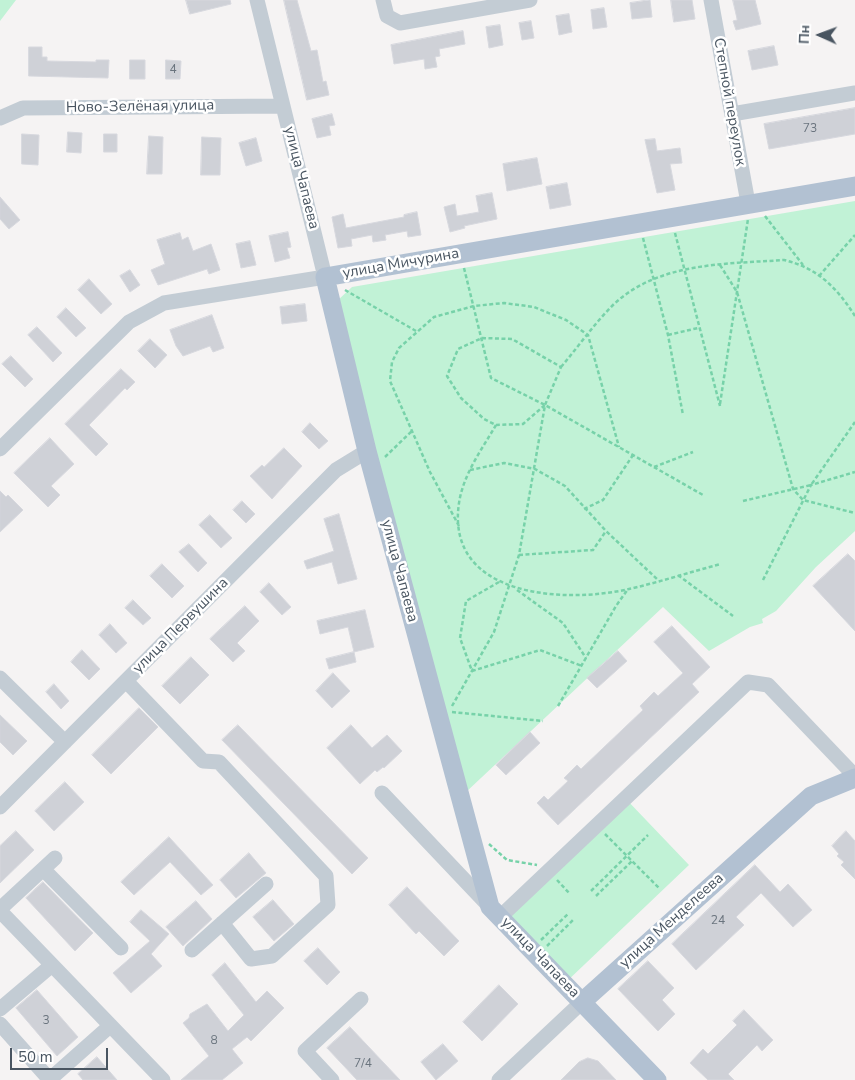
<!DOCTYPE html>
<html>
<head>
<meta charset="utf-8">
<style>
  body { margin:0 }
  #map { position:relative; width:855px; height:1080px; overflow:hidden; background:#f5f3f3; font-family:"Nunito Sans",sans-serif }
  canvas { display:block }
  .north { position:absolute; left:795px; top:10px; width:50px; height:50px; -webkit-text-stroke:4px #fff; paint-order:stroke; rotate:272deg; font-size:14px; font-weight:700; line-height:20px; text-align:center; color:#495561 }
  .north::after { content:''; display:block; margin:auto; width:18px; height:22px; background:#495561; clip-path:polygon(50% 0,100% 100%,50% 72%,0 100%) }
  .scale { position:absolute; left:10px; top:1048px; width:98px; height:22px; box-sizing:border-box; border:2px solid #495561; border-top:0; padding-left:6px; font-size:15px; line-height:18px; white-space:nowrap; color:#495561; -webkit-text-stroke:4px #fff; paint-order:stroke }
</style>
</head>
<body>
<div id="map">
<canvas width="855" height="1080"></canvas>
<div class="north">Пн</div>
<div class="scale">50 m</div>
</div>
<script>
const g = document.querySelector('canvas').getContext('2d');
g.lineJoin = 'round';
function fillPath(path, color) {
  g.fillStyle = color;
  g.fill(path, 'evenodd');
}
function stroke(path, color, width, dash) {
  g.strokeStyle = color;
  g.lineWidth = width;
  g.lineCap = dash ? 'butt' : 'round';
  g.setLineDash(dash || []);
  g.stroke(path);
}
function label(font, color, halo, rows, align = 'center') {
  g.font = font + ' "Nunito Sans",sans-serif';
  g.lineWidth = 5;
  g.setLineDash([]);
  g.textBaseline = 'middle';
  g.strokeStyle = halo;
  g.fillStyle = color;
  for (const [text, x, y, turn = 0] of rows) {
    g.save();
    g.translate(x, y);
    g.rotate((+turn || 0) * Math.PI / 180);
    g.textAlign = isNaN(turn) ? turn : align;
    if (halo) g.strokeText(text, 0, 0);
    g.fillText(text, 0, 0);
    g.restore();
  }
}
const green = new Path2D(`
  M0 0H16L0 21Z
  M855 201V531L816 567 776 611 762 619 763 623 750 627 709 651 663 607 465 793 337 301 352 287Z
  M625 798 689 865 564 984 500 917Z`);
const building = new Path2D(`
  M186 0H230L231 4 190 14Z
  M284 0H297L311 51 317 50 323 82 326 81 329 95 307 100Z
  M650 0 652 17 632 19 630 3Z
  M671 0H692L695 19 674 22Z
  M733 0H755L761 24 736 30 733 21 737 20Z
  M604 8 607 27 593 29 591 10Z
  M569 14 572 32 559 35 556 16Z
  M531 21 534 38 522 40 519 23Z
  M500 25 503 45 489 48 486 27Z
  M463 31 465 44 439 49 440 56 435 57 437 67 425 69 424 59 394 64 391 45Z
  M774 46 778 65 752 70 748 51Z
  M29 47H42V57H47V61L96 62V60H109L108 78 29 76Z
  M130 60H145V79H130Z
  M166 60 181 61 180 79H166Z
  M855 108V134L769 149 764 124Z
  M332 114 335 125 329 126 331 135 317 138 312 119Z
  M68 132 82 133 81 153 67 152Z
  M22 134 39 135 38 165 22 164Z
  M104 134H117V152H104Z
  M149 136 163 137 162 174H147Z
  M202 137 221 138 220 175H201Z
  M256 138 262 161 246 166 239 143Z
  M655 139 657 151 680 148 682 163 670 164 675 190 657 193 645 140Z
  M537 158 542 184 507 191 503 164Z
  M567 183 571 205 550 209 546 187Z
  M492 193 497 219 464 226 465 228 450 232 444 207 455 204 457 216 479 212 476 196Z
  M0 197 20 220 9 229 0 219Z
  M417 212 421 235 408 237 407 231 385 235 386 240 373 242 372 235 351 239 352 246 338 248 332 217 343 214 346 228 404 217V215Z
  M288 232 291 247 287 248 290 258 275 262 269 236Z
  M180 233 182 240 188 237 193 251 211 244 220 270 209 274 207 269 158 285 151 270 165 264 157 240Z
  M250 241 256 265 241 268 236 244Z
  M130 270 140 285 130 292 120 276Z
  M89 279 112 304 101 314 78 290Z
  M305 304 307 321 282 324 280 307Z
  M66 308 86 328 76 337 57 317Z
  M212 315 224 348 213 352 210 346 183 356 176 346 170 330Z
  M37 327 62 353 53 362 28 335Z
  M150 339 167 355 155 368 138 351Z
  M11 356 33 379 25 387 2 364Z
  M121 369 135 382 127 390 125 388 89 425 108 444 96 456 65 424Z
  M310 423 328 441 319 449 302 432Z
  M50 438 74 464 51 486 60 495 48 507 14 473Z
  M284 448 302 466 272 499 250 476 262 465 264 467Z
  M0 491 6 497 8 495 23 510 0 532Z
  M242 501 255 514 246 523 233 510Z
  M339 514 357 579 338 584 332 562 307 569 304 561 334 551 324 519Z
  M210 515 232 538 221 548 199 525Z
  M189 544 207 563 198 572 179 552Z
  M848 554 855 561V631L813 586Z
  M162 564 184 586 172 598 150 576Z
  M269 583 291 607 282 615 260 592Z
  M133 600 151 618 143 625 125 608Z
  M245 606 259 621 237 643 245 651 233 662 210 639Z
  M365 610 374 647 354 652 348 627 320 634 317 621Z
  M110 624 127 643 116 653 99 635Z
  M672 626 710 667 692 684 699 692 558 825 537 803 544 796 548 800 568 781 564 778 577 765 581 769 643 710 640 706 654 692 658 696 683 673 654 642Z
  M82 650 100 669 89 680 71 662Z
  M618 651 627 661 597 688 587 678Z
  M354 652 356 662 329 669 326 659Z
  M191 657 209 675 180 704 162 686Z
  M333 673 350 691 332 708 316 691Z
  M54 684 69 701 61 709 46 692Z
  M139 708 158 727 111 774 92 755Z
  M0 715 27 741 13 755 0 742Z
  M238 725 368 858 352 874 222 740Z
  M351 725 372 748 387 735 402 751 384 768 383 767 377 772 375 770 360 784 327 748Z
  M530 732 540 743 506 775 496 765Z
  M65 782 84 802 54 831 35 811Z
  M16 831 34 850 0 883V846Z
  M846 831 855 841V879L841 865 844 862 837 856 839 854 832 846Z
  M169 837 213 885 201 895 170 862 134 895 121 882Z
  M249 853 266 873 236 898 220 880Z
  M755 865 780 892 788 884 812 910 793 927 761 893 736 917 744 925 696 970 672 944Z
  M43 882 93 933 75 951 26 898Z
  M407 887 459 941 444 956 419 931 416 934 389 905Z
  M273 900 294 924 274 941 253 917Z
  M196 901 212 919 183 946 166 927Z
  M141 910 169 934 151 954 162 966 131 993 113 973 150 941 130 922Z
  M318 948 340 972 327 985 304 961Z
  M648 961 674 988 662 1000 675 1014 658 1031 618 989Z
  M225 963 256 1002 267 991 284 1008 251 1041 247 1037 232 1049 243 1063 222 1080H181L209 1056 183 1023 189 1018 190 1014 207 1004 228 1031 244 1015 212 975Z
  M499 985 518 1004 482 1041 463 1022Z
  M37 990 78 1037 57 1056 16 1008Z
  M744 1010 773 1040 762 1051 757 1045 728 1074 734 1080H708L690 1063 703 1049 708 1054 737 1025 733 1021Z
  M350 1027 400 1080H357L327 1048Z
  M443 1044 458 1061 436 1080 421 1062Z
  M97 1057 117 1080H83L78 1074Z
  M588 1058 598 1061 616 1080H561L579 1062Z`);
const path = new Path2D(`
  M765 216 803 265
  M675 233 720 406
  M643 238 668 335 683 415
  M720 265 737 292 793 489 803 500 855 513
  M464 268 491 378 545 405 703 495
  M819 276 855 235
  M345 290 416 331
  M668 335 698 328
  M561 367C578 347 594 324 613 305 658 262 726 264 784 260 818 268 837 288 855 316
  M720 404 748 219
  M496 425C482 449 463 475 459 503 445 597 564 604 629 589 660 582 690 572 721 564
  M385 457 413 430
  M654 467 693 452
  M470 470 504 463 535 469 565 486 606 531 658 580
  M743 501 811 485 855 422
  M584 509 603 500 633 455
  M459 526 430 472 390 381 392 362 399 348 434 317 474 306 504 303 534 307 566 320 588 335 619 447
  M519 555 593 550 606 531
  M678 575 733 616
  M763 580 811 485 855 472
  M499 582 466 601 460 638 472 671 540 650 582 666
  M517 590 563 623 586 658
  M452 706 494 632 519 555 545 405 561 367 512 339 482 338 458 349 447 376 461 398 484 419 496 425 523 424 545 405
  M558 706 616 606 628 589
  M452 712 543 721
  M605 834 659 888
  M489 844 507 860 537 865
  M557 880 570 894
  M591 891 648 835
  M596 896 632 861
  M541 940 568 914
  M547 946 573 920`);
const minor = new Path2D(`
  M383 0 387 16 400 23 530 0
  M711 0 748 203
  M732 114 855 93
  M0 118 23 108 283 106
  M0 449 129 322 164 303 325 277 257 0
  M0 678 65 742
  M126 681 203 761 219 762 326 876 328 905 272 956 251 959 222 923
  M382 793 490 907
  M0 807 336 470 367 451
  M43 869 121 948
  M0 909 55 858
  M0 911 163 1080
  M500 917 748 682 768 685 855 776
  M192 950 266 884
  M0 1009 52 965
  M0 1024 50 1080
  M49 1080 110 1026
  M332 1080 305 1051 361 999
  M499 1080 582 1002`);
const major = new Path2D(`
  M582 1002 811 796 855 778
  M657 1080 490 907 367 451 325 277 855 186`);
const numberNames = [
  ["4",173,70],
  ["73",810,129],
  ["24",718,921],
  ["3",46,1021],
  ["8",214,1041],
  ["7/4",363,1064]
];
const streetNames = [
  ["Степной переулок",729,102,80],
  ["Ново-Зелёная улица",140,107,-1],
  ["улица Чапаева",301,178,76],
  ["улица Мичурина",401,264,-10],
  ["улица Чапаева",399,571,75],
  ["улица Первушина",181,626,-45],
  ["улица Менделеева",672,921,-42],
  ["улица Чапаева",540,958,46]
];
fillPath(green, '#c1f2d6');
fillPath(building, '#cfd1d7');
stroke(building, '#d7d8de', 1);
stroke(path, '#77d2a9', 2.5, [4, 2.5]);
stroke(minor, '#c3ccd4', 15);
stroke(major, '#b2c1d2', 19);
label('12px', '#6a747e', null, numberNames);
label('15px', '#495561', '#fff', streetNames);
</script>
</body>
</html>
